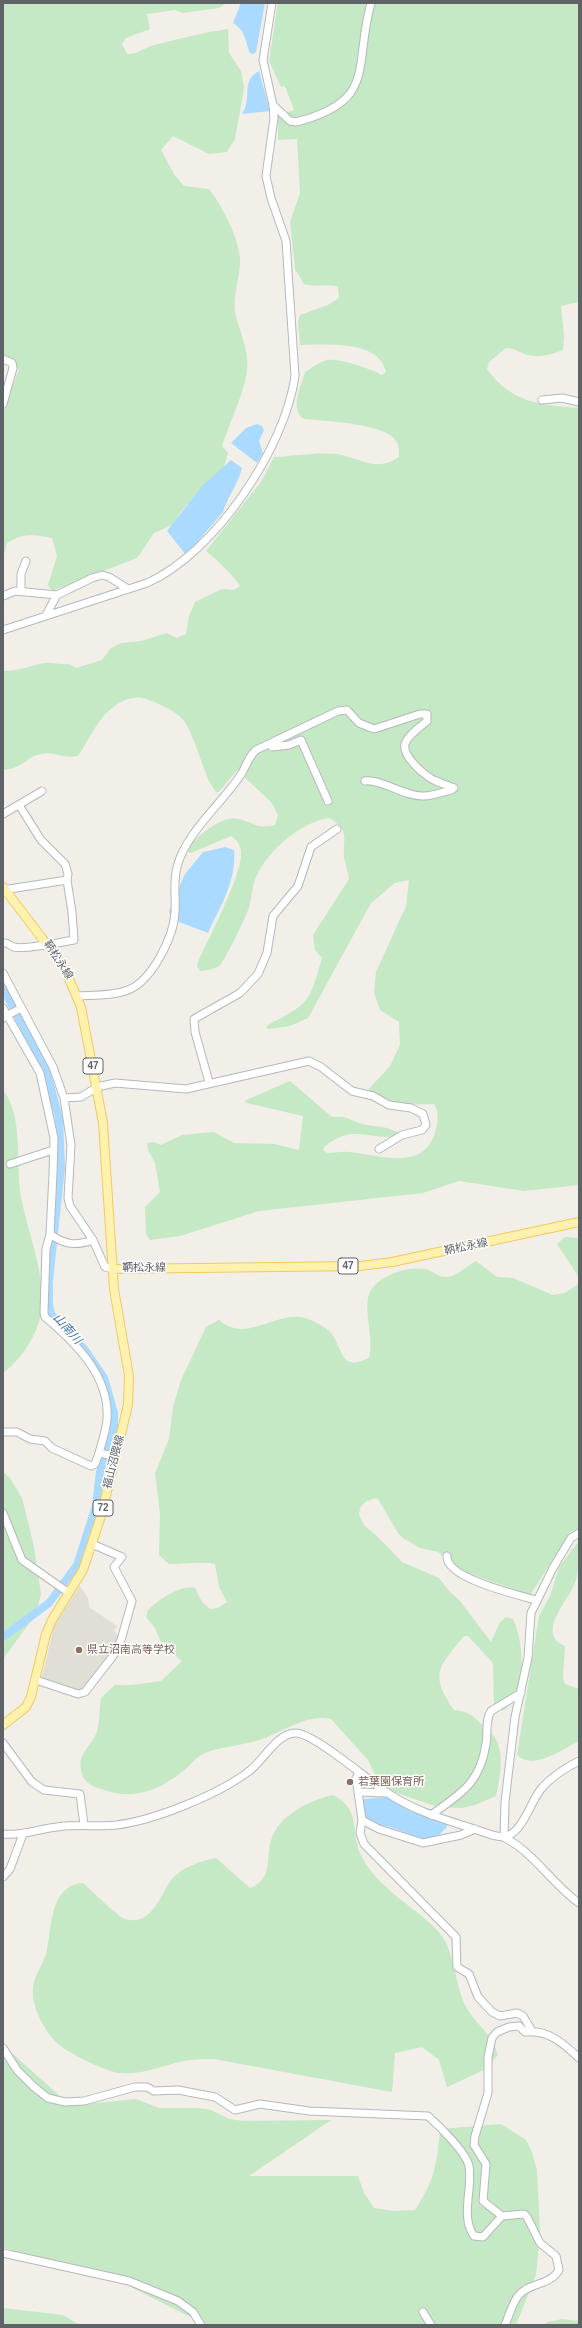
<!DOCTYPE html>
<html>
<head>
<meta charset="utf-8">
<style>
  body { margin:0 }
  #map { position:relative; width:582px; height:2328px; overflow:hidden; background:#f1efe8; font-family:Arial,sans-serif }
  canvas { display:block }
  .frame { position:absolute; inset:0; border:4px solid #5f6368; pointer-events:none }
</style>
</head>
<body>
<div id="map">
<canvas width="582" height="2328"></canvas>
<div class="frame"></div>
</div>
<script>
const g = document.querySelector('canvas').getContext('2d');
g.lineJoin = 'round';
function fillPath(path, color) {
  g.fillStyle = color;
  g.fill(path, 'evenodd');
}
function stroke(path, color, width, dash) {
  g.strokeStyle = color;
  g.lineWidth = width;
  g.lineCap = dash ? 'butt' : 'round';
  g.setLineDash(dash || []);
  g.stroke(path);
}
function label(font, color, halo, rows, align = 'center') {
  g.font = font + ' Arial,"Noto Sans JP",sans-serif';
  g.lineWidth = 3;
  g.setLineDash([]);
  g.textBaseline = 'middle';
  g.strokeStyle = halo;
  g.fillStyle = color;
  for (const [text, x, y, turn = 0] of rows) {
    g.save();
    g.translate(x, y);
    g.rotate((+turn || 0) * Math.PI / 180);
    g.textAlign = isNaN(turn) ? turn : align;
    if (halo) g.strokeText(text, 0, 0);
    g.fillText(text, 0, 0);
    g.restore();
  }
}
const education = new Path2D(`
  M80 1586 88 1598 89 1607 117 1626 114 1631 119 1636 104 1663 80 1693 41 1681 54 1626Z`);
const green = new Path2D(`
  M3 3H226L219 8 183 13 175 10 147 14 150 29 126 38 122 44 127 54C135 55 143 49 151 46 176 39 202 33 228 29L229 53 241 71 244 88 235 139 227 152 209 154 173 136 161 150 174 174 184 186 209 189C222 205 242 244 240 264 239 280 233 296 235 312 239 331 250 351 247 371 244 393 229 425 222 446L228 453 223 470 202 487 179 514 174 524 154 533 137 558 52 591 48 585 57 556 52 538C34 534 22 533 7 543L3 557V413L19 369 3 359Z
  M278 3H579V302L561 306 564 336 563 350C551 354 541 358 528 355 520 353 515 348 506 348L489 362 487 369C511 403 541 405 579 408V1185L524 1191 459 1181 423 1193 259 1211 180 1236 150 1240 146 1234 145 1207 160 1192 155 1163 148 1150 147 1143 154 1142 161 1145 182 1135 214 1132 234 1143 274 1144 299 1150 303 1116 247 1103 244 1101 290 1081 332 1117C348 1116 345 1118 359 1123 374 1128 383 1124 399 1133V1136C367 1141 355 1122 324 1147L323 1150 327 1153C334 1153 342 1151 348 1152 377 1154 422 1173 435 1133 438 1123 440 1113 434 1104 404 1105 395 1105 368 1090L390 1066 400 1045 399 1022 380 1010 374 993 376 972 406 906 409 880 395 883 371 903 308 1018 290 1026 269 1029 266 1028 268 1025C310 1003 309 1003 322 958L315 950 313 935 349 879C348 872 345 864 344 857 343 836 350 833 330 818 302 821 267 851 256 877 252 886 252 897 249 907 247 915 225 960 220 965 214 970 208 970 200 971L197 966 198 962C208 939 244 872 241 851 240 844 236 839 231 836L191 853 188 852 189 845C201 835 222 814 239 819 257 824 255 829 275 825L278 815 271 802 237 770 219 792H216L210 783C203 768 193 733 184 721 178 712 153 700 142 698 131 696 119 702 111 709 96 721 89 740 78 756 62 759 54 751 41 754 30 756 25 763 16 767 12 769 7 769 3 770V671C18 671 30 666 44 663 51 662 61 665 69 664L76 668 102 660 111 648 121 643 141 641 167 633 176 638 186 634 189 616 195 602 222 589 234 590 240 586C237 579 214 557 206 551L261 482 274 457C294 456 317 452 337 454 361 458 375 473 399 457 399 453 399 446 397 442 387 423 324 421 304 419 289 409 301 387 305 372 312 368 319 362 327 360 340 358 371 369 382 375L386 372C379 339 325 345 300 345L298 322 300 315 328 305 339 298 338 287C328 283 315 288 304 284L295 269 290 222 300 193 297 139 278 140V116L294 110 285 86 281 87 269 61Z
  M3 1090C24 1116 15 1164 21 1197 28 1235 46 1272 41 1313 38 1334 20 1361 3 1373Z
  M565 1237 579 1238V1277L557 1244Z
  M476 1261 497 1277 513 1278 553 1295 564 1293 579 1284V1528L571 1532 530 1595 465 1572 438 1552 420 1548 403 1538 398 1533 378 1499 375 1498 365 1502 360 1508 359 1515 364 1525 380 1539 402 1562 439 1578 449 1591 460 1601 491 1642 500 1622 506 1617 513 1619C524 1641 529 1699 502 1711L494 1704 493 1663 468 1636H464C440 1666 428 1673 454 1710 466 1711 473 1715 481 1724 484 1728 489 1731 492 1734 506 1748 500 1779 496 1796L475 1805 462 1808 438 1807 397 1793 379 1783 368 1760 331 1719C306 1713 282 1733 259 1740 241 1746 221 1746 203 1754 195 1758 190 1766 182 1772 157 1791 133 1801 101 1789 91 1786 82 1781 81 1769 78 1754 90 1747 96 1734 100 1725 99 1709 101 1698L115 1685H132L161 1681 182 1661 162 1645 155 1628 146 1617 148 1610C159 1600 179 1585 195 1588L202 1602 210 1609 218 1608 227 1602 219 1587 215 1564C203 1561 182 1564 169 1564L159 1555 160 1513 155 1473 169 1439 173 1407 181 1380 206 1327 219 1320C245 1343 272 1314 300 1317 309 1318 327 1327 332 1334 344 1353 341 1371 369 1358 374 1339 365 1318 368 1298 372 1277 407 1266 424 1269 433 1270 438 1278 447 1277 456 1277 468 1265 476 1261Z
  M3 1472 10 1478 22 1498 34 1547 41 1594 36 1614 3 1659Z
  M579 1541C579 1556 580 1571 574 1585 567 1602 536 1634 565 1646L563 1678 565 1684 579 1689V1741C563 1749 533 1771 517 1755L539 1616 550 1596 559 1567Z
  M333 1795C363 1810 349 1833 362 1857 378 1888 412 1905 436 1929 455 1947 454 1981 465 2005 474 2023 493 2034 498 2055L484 2070 447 2087 439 2060 422 2047 395 2053 392 2092 214 2059C206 2059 198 2059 190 2060 167 2063 142 2076 119 2073 105 2071 65 2052 56 2042 44 2030 31 2006 33 1988 34 1974 44 1964 47 1951 52 1926 50 1885 83 1883 91 1890 117 1916 125 1919 152 1927 160 1895 172 1879 181 1868 203 1860 216 1858L250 1888C275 1879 264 1855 273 1835 282 1814 311 1800 333 1795Z
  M3 2045 61 2097 71 2102 85 2104 136 2099 159 2108H198L211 2110 229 2119 243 2121 331 2120 249 2176H358L364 2193 374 2208 393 2211 415 2210C435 2179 437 2165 440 2129L501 2124 526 2140 532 2152 537 2170 540 2233 536 2275 516 2325H206L127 2285 95 2273 33 2257 3 2247Z
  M3 2308 63 2315 80 2325H3Z
  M562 2319 579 2321V2325H544L547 2322Z`);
const water = new Path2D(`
  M241 3H265L256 52 253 54 250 53C245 41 246 31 233 23Z
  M259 71 270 111 242 114C253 97 240 81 259 71Z
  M257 424 262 426 264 430 259 441 263 453 257 463 231 443 246 428Z
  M231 460 242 468C238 484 228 496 223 512L186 555 167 531 202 486Z
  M225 847 234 850C237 880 220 907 208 933L171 919 169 911 185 874 203 852Z
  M387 1797 410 1811 447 1824V1827L439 1835 425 1840 390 1827 370 1824 364 1816 363 1799Z`);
const river = new Path2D(`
  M3 988 45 1067 59 1118 61 1167 49 1281V1305L51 1314 85 1350 104 1378 114 1413V1431L100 1472 96 1506 77 1565 49 1603 3 1637`);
const minor = new Path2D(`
  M273 105 290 121 296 122C378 101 353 67 371 3
  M3 359 12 363 13 368 3 404
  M542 400 562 398 579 402
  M21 591V574L26 561
  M3 596 15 591 57 595 92 578 102 575 109 577 128 589
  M46 615 57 595
  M3 630 147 583C215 553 285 448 295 376L286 241 271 198 266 176 274 118 273 105 263 60 272 3
  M272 747 289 745 301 740 328 801
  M3 814 42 791
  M3 890 67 880
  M3 943C9 942 9 946 14 947 25 950 62 942 74 940L72 912 67 880 68 874 65 864 41 840 19 805
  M3 973 53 1067 64 1098 71 1145 68 1198 70 1206 93 1240 105 1267 113 1269
  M77 996C94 995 113 996 128 990 152 981 174 936 175 912 176 897 173 882 177 867 185 834 221 804 240 776 246 767 248 757 256 750L338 711 347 710 359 723 374 729 420 714H427V721C420 727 408 735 405 744 402 757 426 777 436 781 442 784 448 785 454 788L451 790C443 792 433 796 424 796 405 797 380 778 365 781
  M3 1008 40 1073 54 1138 53 1174 50 1234 46 1249 44 1313 45 1317C75 1342 110 1376 107 1419 106 1431 102 1442 99 1453
  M3 1018 21 1008
  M209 1082 195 1032 194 1019 240 993 258 974 267 953 273 916 298 886 311 847 337 829
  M64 1098 81 1097 97 1087 115 1083 186 1089 309 1061 321 1067 352 1091 373 1096 389 1105 411 1108 423 1114 426 1125 422 1130 402 1135 379 1149
  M10 1164 53 1150
  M50 1234C65 1245 76 1246 93 1240
  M3 1432H17L30 1439 45 1441 52 1448 91 1466 95 1464 99 1453 115 1456
  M3 1513 22 1560 69 1593
  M447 1556C445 1578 518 1595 536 1600
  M36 1680 78 1694 85 1692 113 1656 121 1640 132 1601 114 1567 122 1557 92 1544
  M3 1743 32 1782 44 1790 80 1794 84 1825
  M359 1772 356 1778 362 1820 360 1833 364 1844 456 1937 457 1967 469 1974 478 1997 492 2012 500 2016 517 2013 523 2016 532 2031
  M359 1792 386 1793
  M431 1815C460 1794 480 1784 486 1744 488 1733 485 1720 491 1711L521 1693
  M362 1820 379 1829 423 1843 461 1835 475 1829
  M3 1834C22 1836 38 1829 57 1827 77 1824 97 1827 117 1825 155 1820 217 1795 248 1772 263 1762 276 1733 296 1733 313 1733 368 1780 386 1792 418 1814 455 1822 492 1835 497 1836 503 1838 507 1836 523 1831 531 1801 541 1789 552 1776 565 1768 579 1761
  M503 1837C533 1851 552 1884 579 1903
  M504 1837 505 1802 515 1717 528 1658 531 1613 553 1568 571 1538 579 1533
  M3 1877 10 1869 23 1834
  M3 2048 17 2070 34 2087 48 2098 65 2102 84 2101 135 2087H147L154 2091 178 2090 215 2097 235 2110 260 2104 309 2111 428 2116C439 2126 466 2152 469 2166 473 2188 460 2217 474 2236L483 2237 502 2216 524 2214 527 2217 540 2243 556 2256 559 2270C550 2286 529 2282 518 2296 512 2304 509 2316 505 2325
  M502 2216 483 2201 486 2164 474 2145 475 2136 488 2093V2057L492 2038 497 2032 509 2027 519 2026 525 2032C548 2029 564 2044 579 2058
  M3 2253 129 2281 178 2301 193 2312 201 2325
  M423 2312 431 2325`);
const major = new Path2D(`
  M3 887 64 967 81 1007 103 1123 114 1289 129 1376 128 1405 101 1516 83 1570 52 1620 46 1634 31 1697 26 1707 3 1725
  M113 1269 360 1266 392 1262 579 1222`);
const markers = [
  [79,1650,4,"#8d6e63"],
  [350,1782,4,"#8d6e63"]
];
const shields = [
  [93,1066,20],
  [348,1266,20],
  [103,1508,20]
];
const shieldNames = [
  ["47",93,1066],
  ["47",348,1266],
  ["72",103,1508]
];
const streetNames = [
  ["鞆松永線",58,960,57],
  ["鞆松永線",466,1247,-12],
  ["鞆松永線",144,1268],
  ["福山沼隈線",114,1462,-76]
];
const educationNames = [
  ["県立沼南高等学校",87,1650],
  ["若葉園保育所",358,1782]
];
const waterNames = [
  ["山南川",67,1329,48]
];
fillPath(education, '#e1ded6');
fillPath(green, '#c5e8c5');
fillPath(water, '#aadaff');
stroke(river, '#aadaff', 8);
stroke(minor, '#b5b8bc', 9);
stroke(major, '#f2c960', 10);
stroke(minor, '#fff', 7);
stroke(major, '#fff2af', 8);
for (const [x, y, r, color] of markers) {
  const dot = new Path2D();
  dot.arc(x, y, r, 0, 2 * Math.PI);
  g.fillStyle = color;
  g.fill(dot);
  stroke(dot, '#fff', 1.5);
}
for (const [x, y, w] of shields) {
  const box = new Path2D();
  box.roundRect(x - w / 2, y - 8, w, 16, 3);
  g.fillStyle = '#fff';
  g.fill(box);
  stroke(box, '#5f6368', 1);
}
label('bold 10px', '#5f6368', null, shieldNames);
label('11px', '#5f6368', '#fff', streetNames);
label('11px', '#785e54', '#fff', educationNames, 'left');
label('italic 12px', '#4174aa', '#fff', waterNames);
</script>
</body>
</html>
